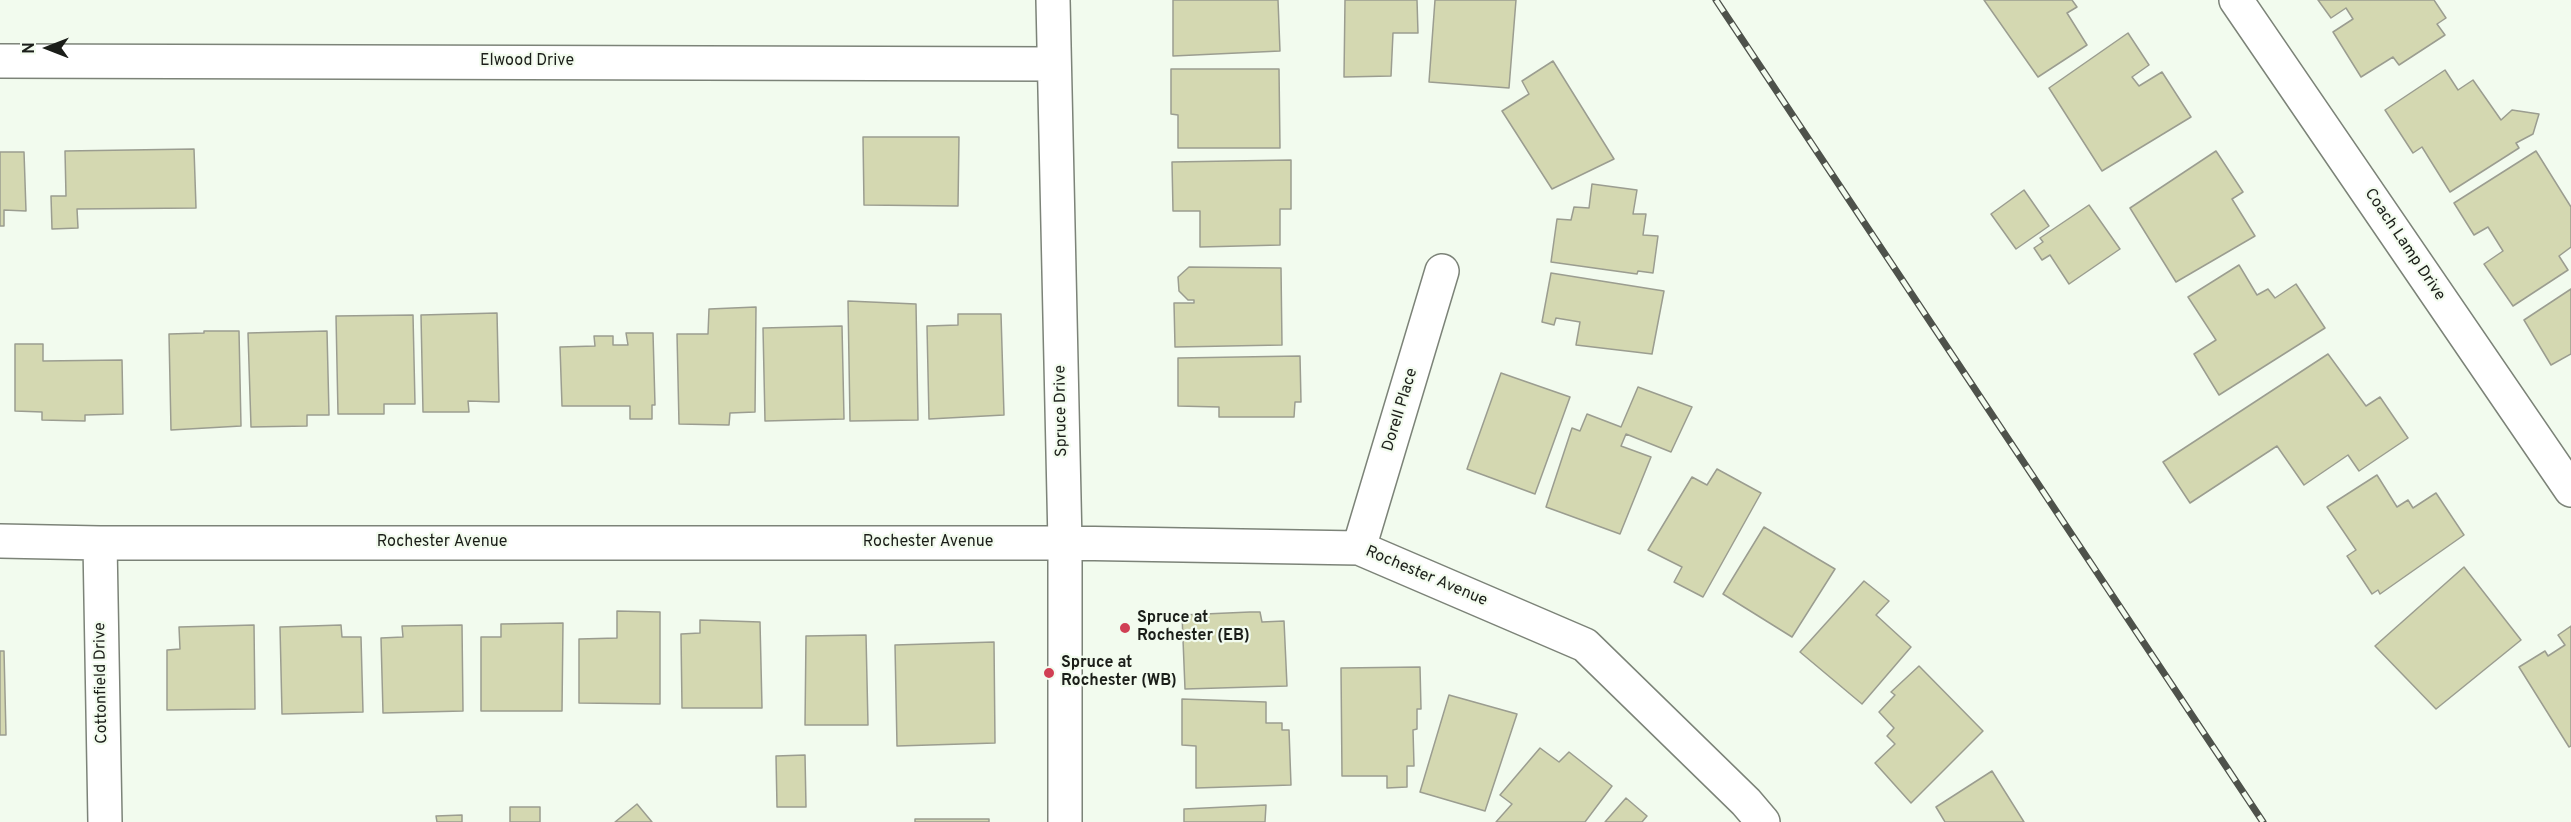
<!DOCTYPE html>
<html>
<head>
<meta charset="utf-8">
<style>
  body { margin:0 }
  #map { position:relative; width:2571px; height:822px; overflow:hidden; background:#f2fbee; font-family:Overpass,sans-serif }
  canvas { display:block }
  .north { position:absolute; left:18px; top:18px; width:60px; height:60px; -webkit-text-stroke:4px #f2fbee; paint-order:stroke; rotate:270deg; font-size:16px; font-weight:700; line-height:24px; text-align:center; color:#1b1e19 }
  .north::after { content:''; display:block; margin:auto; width:21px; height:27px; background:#1b1e19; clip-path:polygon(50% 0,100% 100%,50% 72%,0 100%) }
</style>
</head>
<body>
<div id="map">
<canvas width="2571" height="822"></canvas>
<div class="north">N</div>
</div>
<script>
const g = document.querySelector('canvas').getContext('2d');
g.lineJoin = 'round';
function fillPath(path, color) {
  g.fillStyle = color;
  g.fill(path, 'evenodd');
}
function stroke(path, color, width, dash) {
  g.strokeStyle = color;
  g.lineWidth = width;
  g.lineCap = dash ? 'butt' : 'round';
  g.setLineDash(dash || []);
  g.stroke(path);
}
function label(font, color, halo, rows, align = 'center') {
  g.font = font + ' Overpass,sans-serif';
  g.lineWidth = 4.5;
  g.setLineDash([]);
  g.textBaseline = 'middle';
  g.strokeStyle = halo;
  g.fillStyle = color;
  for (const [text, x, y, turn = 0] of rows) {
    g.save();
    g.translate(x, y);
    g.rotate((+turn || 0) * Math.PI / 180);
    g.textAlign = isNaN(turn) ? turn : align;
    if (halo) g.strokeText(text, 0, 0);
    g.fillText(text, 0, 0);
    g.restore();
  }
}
const building = new Path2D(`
  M1173 0H1278L1280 51 1173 56Z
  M1345 0H1417L1418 33H1393L1391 76 1344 77Z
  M1435 0H1516L1509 88 1429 82Z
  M1984 0H2072L2077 7 2067 13 2087 45 2038 77Z
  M2318 0H2434L2446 18 2437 24 2445 35 2399 65 2393 57 2361 77 2333 32 2353 19 2346 8 2331 18Z
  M2128 33 2149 65 2132 77 2139 86 2162 72 2191 117 2102 171 2049 88Z
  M1553 61 1614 159 1552 189 1502 111 1529 94 1522 81Z
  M1171 69H1279L1280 148H1178V115L1171 114Z
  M2445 70 2458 90 2473 80 2501 120 2512 110 2539 114 2533 134 2516 143 2519 148 2450 192 2422 147 2413 153 2385 110Z
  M863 137H959L958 206 864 205Z
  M194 149 196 208 77 209 78 228 52 229 51 196H66L65 151Z
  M2216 151 2243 192 2232 199 2255 236 2176 282 2130 208Z
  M2536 151 2571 207V247L2559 256 2568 270 2513 306 2484 264 2503 251 2488 227 2474 235 2454 203Z
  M0 152H24L26 211 4 210V226H0Z
  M1291 160V209H1280V245L1200 247V211H1173L1172 162Z
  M1592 184 1637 190 1633 214H1646L1643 235 1658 236 1653 273 1638 271 1637 274 1551 262 1557 219 1571 220 1574 207 1589 208Z
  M2024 190 2049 226 2016 249 1991 214Z
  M2089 205 2120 249 2069 284 2050 255 2042 260 2034 248 2043 242 2040 238Z
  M2239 265 2257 295 2268 289 2275 298 2296 284 2325 328 2219 395 2194 354 2216 340 2188 297Z
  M1189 267 1281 268 1282 345 1175 347 1174 303H1194V300H1188L1179 291 1178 277Z
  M1551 273 1664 291 1652 354 1576 345 1580 322 1556 318 1554 325 1542 322Z
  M2571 289V354L2551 365 2524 320Z
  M848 301 916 304 918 420 850 421Z
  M756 307 755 412 730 413 729 425 679 424 677 334H708L709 309Z
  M497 313 499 402 468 401 469 412H423L421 315Z
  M958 314H1001L1004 415 929 419 927 326 958 325Z
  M413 315 415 404H384V414H338L336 316Z
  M842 326 844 419 765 421 763 328Z
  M204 331H239L241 426 171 430 169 334 204 333Z
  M327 331 329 415H307V426L251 427 248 333Z
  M626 333H653L655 405H652V419H630V406H562L560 347 595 346 594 336H613V345H628Z
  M15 344H43V361L122 360 123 414 85 415V421L42 420V412L15 411Z
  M2328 354 2366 406 2380 397 2408 438 2359 471 2348 455 2304 485 2277 446 2190 503 2163 462Z
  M1300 356 1301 402H1295L1294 417H1219V407L1178 406V358Z
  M1501 373 1570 397 1535 494 1467 469Z
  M1638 387 1692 407 1671 452 1626 434 1621 446 1651 457 1620 534 1546 507 1572 428 1580 431 1587 414 1621 427Z
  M1717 469 1761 493 1703 597 1674 582 1682 567 1648 550 1692 477 1707 485Z
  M2377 475 2397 507 2408 500 2413 508 2436 493 2464 535 2380 594 2378 590 2372 594 2347 556 2356 550 2327 507Z
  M1764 527 1835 569 1792 637 1723 594Z
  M2464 567 2521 640 2436 709 2375 646Z
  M1864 581 1889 601 1876 615 1911 647 1862 704 1800 652Z
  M617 611 660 612V704L579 703V639L617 638Z
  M1250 612H1260L1262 622 1284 621 1287 686 1185 689 1182 615Z
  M700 620 760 622 762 708H682L681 634 700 633Z
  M563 623 562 711H481V637H501V624Z
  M254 625 255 709 167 710V650L180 649 179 627Z
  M341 625 342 637H361L363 712 282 714 280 627Z
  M462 625 463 711 383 713 381 638 403 637 402 626Z
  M2571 626V746L2569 747 2519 667 2545 651 2548 656 2565 645 2558 635Z
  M866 635 868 725H805L806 636Z
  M994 642 995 743 897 746 895 645Z
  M0 651H4L6 735H0Z
  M1919 666 1983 731 1911 803 1875 763 1895 744 1887 736 1894 728 1879 712 1895 695 1891 692Z
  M1420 667 1421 709H1417V729L1413 730 1414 766H1407V787L1387 788V776H1342L1341 668Z
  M1449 695 1517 714 1485 811 1420 792Z
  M1182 699 1266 702V723H1282V730H1289L1291 785 1196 788V746L1182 745Z
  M1540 748 1559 762 1569 752 1612 786 1585 822H1496L1512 804 1500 795Z
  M805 755 806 807H777L776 756Z
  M1992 771 2024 822H1945L1936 807Z
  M1626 798 1647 816 1642 822H1605Z
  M637 804 652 822H615Z
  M1266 805 1265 822H1184V809Z
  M510 807H540V822H510Z
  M462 815V822H437L436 816Z
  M915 819H989V822H915Z`);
const minor = new Path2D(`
  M1053 0 1065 543V822
  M2236 0 2571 490
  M0 61 1053 64
  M0 541 100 543H1065L1359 548 1585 645 1746 802 1763 822
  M100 543 105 822
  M1359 548 1442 271`);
const rail = new Path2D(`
  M1716 0 2263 822`);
const markers = [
  [1125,628,6,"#d03f54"],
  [1049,673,6,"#d03f54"]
];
const streetNames = [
  ["Elwood Drive",527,62],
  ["Coach Lamp Drive",2404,245,56],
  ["Dorell Place",1401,410,-73],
  ["Spruce Drive",1062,411,-91],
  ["Rochester Avenue",442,543],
  ["Rochester Avenue",928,543],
  ["Rochester Avenue",1426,577,23],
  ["Cottonfield Drive",102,683,-91]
];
const poiNames = [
  ["Spruce at",1137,619],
  ["Rochester (EB)",1137,637],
  ["Spruce at",1061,664],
  ["Rochester (WB)",1061,682]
];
fillPath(building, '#d4d8b1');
stroke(building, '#9b9d90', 1.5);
stroke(minor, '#7c8378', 36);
stroke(minor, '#fff', 33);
stroke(rail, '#4e524b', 7);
stroke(rail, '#f2fbee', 4.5, [14]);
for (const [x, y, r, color] of markers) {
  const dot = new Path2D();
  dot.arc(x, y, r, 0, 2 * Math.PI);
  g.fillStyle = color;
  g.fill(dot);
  stroke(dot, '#f2fbee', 2);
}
label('16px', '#1b1e19', '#f2fbee', streetNames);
label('bold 16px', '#1b1e19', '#f2fbee', poiNames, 'left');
</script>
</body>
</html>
